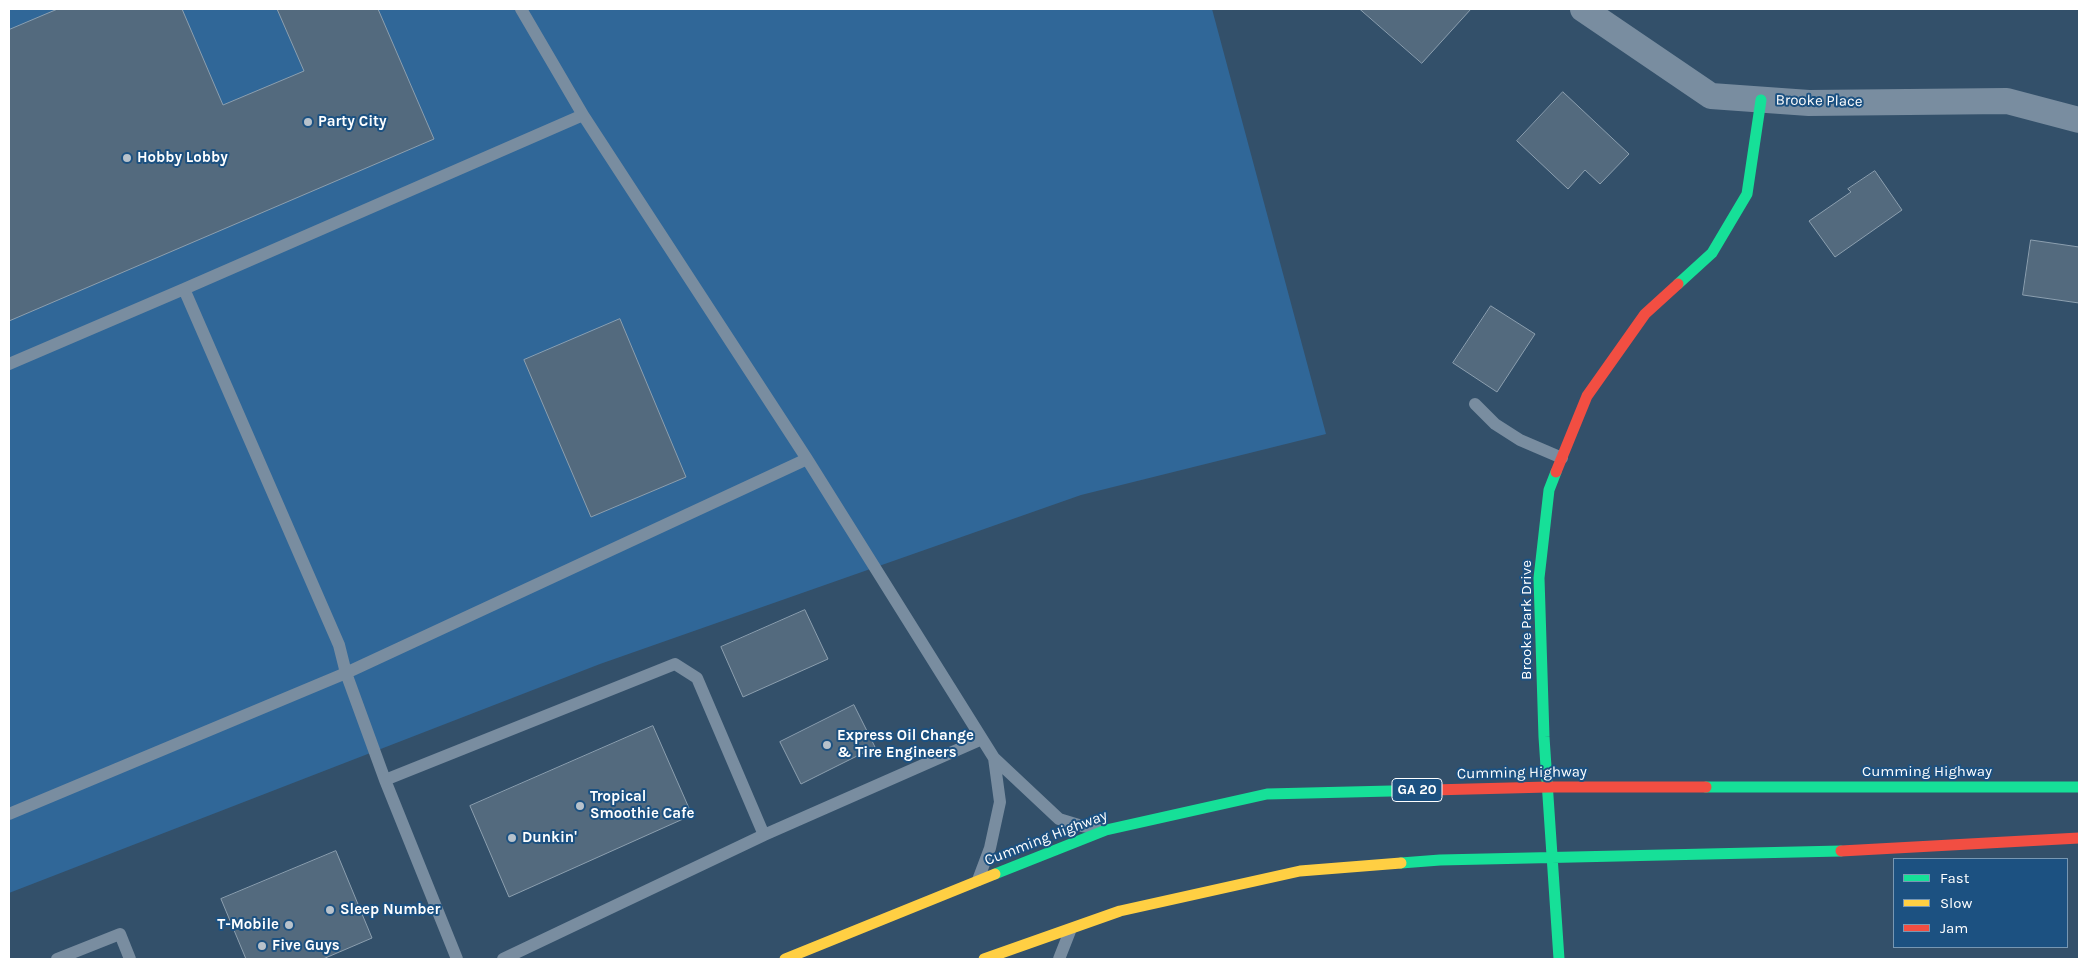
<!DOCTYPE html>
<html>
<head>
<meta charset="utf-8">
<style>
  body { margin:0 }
  #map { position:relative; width:2088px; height:968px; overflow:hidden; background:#33506a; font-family:Karla,sans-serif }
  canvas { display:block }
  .frame { position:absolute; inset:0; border:10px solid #fff; pointer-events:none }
  .legend { position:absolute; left:1893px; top:858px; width:175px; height:90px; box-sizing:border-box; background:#1c5181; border:1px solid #7797b3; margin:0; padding:6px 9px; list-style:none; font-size:15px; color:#fff }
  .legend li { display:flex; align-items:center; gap:10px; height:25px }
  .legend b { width:25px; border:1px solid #7797b3 }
</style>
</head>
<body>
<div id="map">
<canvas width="2088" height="968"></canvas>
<div class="frame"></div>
<ul class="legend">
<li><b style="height:6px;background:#16e098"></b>Fast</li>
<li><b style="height:6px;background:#ffcf43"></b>Slow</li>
<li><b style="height:6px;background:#f24e42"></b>Jam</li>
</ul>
</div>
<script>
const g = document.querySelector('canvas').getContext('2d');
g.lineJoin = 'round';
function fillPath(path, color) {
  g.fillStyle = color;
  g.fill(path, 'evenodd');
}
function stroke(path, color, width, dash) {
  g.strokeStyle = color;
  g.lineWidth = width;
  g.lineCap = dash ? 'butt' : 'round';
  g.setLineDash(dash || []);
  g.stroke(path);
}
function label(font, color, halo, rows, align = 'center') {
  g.font = font + ' Karla,sans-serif';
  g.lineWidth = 4;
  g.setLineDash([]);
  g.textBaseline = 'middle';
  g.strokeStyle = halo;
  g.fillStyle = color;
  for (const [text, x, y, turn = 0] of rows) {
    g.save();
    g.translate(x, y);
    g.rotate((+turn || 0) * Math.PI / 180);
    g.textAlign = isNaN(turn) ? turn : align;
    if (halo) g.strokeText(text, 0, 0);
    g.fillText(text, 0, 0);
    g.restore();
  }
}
const green = new Path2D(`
  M9 9H1212L1326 434 1081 495 600 664 9 893Z`);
const building = new Path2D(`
  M58 9H182L223 105 304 71 277 9H378L434 139 9 321V30Z
  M1360 9H1471L1422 63Z
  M1563 92 1629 154 1600 184 1585 170 1568 189 1517 141Z
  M1875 171 1902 210 1835 257 1809 221 1851 192 1848 189Z
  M2031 240 2079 247V303L2023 295Z
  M1491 306 1535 334 1497 392 1453 363Z
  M620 319 686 477 591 517 524 360Z
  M805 610 828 659 743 697 721 647Z
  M854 705 875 747 801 784 780 742Z
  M653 726 692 815 509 897 470 806Z
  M336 851 372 938 323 959H246L221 899Z`);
const lane = new Path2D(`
  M521 9 583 115
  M9 364 184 289
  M1475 404 1495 424 1520 440 1562 458
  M807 459 346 673 339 645 184 289 583 115 807 459 994 758
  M385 780 675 664 697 678 764 835 503 959
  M9 814 346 673 385 780 457 959
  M764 835 982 739
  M978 880 990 848 1000 802 994 758 1059 819 1082 826 1096 828
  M57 959 120 934 130 959
  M1059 959 1070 931`);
const street = new Path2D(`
  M1583 9 1711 96 1809 103 2007 101 2079 120`);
const fast = new Path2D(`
  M1678 284 1712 253 1747 194 1761 100
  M1556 472 1549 490 1539 578 1544 737 1559 959
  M1706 787H2079
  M1401 863 1440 860 1841 851
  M995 874 1106 830 1267 794 1432 790`);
const slow = new Path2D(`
  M785 959 995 874
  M984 959 1120 911 1300 871 1401 863`);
const jam = new Path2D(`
  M1556 472 1587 396 1645 314 1678 284
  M1432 790 1548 787H1706
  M1841 851 2079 838`);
const markers = [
  [308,122,5,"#b8c2cb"],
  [127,158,5,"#b8c2cb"],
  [827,745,5,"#b8c2cb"],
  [580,806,5,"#b8c2cb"],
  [512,838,5,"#b8c2cb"],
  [330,910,5,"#b8c2cb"],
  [289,925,5,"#b8c2cb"],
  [262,946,5,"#b8c2cb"]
];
const shields = [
  [1417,790,50]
];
const shieldNames = [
  ["GA 20",1417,790]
];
const streetNames = [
  ["Brooke Place",1819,101,1],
  ["Brooke Park Drive",1527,620,-90],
  ["Cumming Highway",1927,772],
  ["Cumming Highway",1522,773,-1],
  ["Cumming Highway",1046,838,-21]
];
const poiNames = [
  ["Party City",318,122],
  ["Hobby Lobby",137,158],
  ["Express Oil Change",837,736],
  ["& Tire Engineers",837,753],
  ["Tropical",590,797],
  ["Smoothie Cafe",590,814],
  ["Dunkin'",522,838],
  ["Sleep Number",340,910],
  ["T-Mobile",279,925,"right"],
  ["Five Guys",272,946]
];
fillPath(green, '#306798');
fillPath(building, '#536a7e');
stroke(building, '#8c9faf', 1);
stroke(lane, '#798da0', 12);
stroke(street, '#798da0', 26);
stroke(fast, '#16e098', 11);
stroke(slow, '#ffcf43', 11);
stroke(jam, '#f24e42', 11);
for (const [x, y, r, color] of markers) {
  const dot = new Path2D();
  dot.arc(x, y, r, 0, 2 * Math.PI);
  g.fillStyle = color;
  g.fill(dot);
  stroke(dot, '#1c5181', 2);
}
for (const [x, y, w] of shields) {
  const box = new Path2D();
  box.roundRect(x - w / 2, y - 11.5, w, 23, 4);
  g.fillStyle = '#1c5181';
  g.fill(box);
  stroke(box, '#fff', 1);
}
label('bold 14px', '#fff', null, shieldNames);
label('15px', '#fff', '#1c5181', streetNames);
label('bold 15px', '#fff', '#1c5181', poiNames, 'left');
</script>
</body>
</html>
